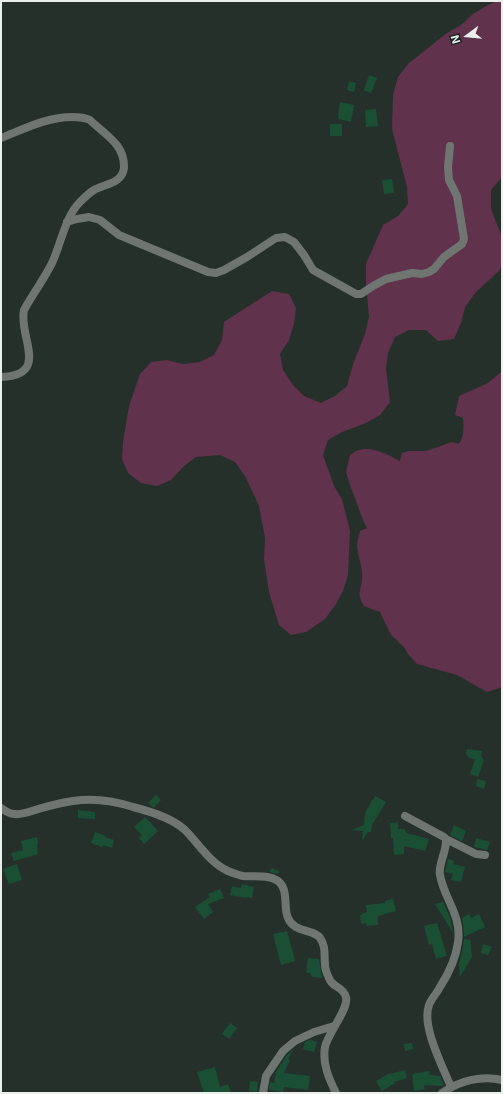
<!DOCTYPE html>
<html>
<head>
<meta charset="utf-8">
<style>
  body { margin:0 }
  #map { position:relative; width:503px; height:1094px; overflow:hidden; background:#25302a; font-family:Inter,sans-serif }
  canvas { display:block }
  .frame { position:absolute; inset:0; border:2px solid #e9f0eb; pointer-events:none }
  .north { position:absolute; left:447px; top:16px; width:40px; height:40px; -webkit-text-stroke:3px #1c2620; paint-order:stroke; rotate:254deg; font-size:11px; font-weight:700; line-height:16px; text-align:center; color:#e9f0eb }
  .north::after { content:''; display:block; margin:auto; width:14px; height:18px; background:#e9f0eb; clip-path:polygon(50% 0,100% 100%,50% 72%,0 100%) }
</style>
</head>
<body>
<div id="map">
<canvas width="503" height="1094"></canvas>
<div class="frame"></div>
<div class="north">N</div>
</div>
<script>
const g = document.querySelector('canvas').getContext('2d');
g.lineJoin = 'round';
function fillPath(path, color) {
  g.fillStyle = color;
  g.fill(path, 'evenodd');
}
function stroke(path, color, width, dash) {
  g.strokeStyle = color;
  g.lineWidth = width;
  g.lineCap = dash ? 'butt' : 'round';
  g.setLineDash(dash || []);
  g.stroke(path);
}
const green = new Path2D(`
  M497 1H502V177L491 190V209L502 237V265L499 271 476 292 465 307 461 323 454 339 438 341 426 330H409L395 337 388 353 386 369 390 402 380 415 366 423 342 432 328 440 323 455 334 486 342 499 350 531 348 575 343 591 336 604 325 619 306 632 291 635 279 625 269 592 264 559 265 538 259 506 245 476 235 462 220 455 196 457 183 467 171 480 157 486 141 483 128 473 122 459 123 442 129 406 140 374 151 362 167 360 183 364 200 362 214 355 222 340 224 322 272 291 289 294 296 308 294 324 289 340 280 354 283 370 293 385 304 396 321 403 335 396 347 386 353 364 365 334 369 317 366 283V264L383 225 398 216 408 204 407 187 392 129 393 95 398 77 409 63 447 33 461 25 473 14 488 5Z
  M502 371V687L487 692 457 675 417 664 408 654 404 647 391 635 380 612 364 606C355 591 363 589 362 574 362 565 357 553 357 546 357 541 359 536 360 531L367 528 363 520 350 485 346 472 350 455C353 453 356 450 359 450 372 446 389 455 400 461L402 453 409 451H426L452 442 459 444C464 436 464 428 463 418L455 415 459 396 488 383Z`);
const building = new Path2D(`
  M369 75 377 78 371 93 364 90Z
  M349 81 356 83 354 92 347 90Z
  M340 102 354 105 351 122 338 119Z
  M376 109 378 126 366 127 365 110Z
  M330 124H342V136H330Z
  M392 179 394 193 384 194 382 180Z
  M467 749 482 751 481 756 484 760 478 777 470 774 475 759 469 758 466 754Z
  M477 779 486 781 484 789 476 786Z
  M156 795 161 800 154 808 148 803Z
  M375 796 386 802 372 825 371 832H368L362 841 363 831 351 830 364 825 365 813Z
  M78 810 95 812V819L78 818Z
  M145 817 158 831 144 844 139 838 142 835 134 827Z
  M398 822V829H405L406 833 429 839 425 851 404 846V854L394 855 393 838H391L390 823Z
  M454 825 466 831 462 841 450 835Z
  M95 832 106 836 105 837 114 840 112 848 103 845 102 847 91 843Z
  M37 837 38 842 37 846 38 848 37 850 38 854 14 861 11 853 23 850 21 841Z
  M476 838 490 842 487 850 474 847Z
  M448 859 454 861 453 864 465 867 461 882 451 880 453 874 445 872Z
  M17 864 22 880 9 884 3 869Z
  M272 868 279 871 278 874 269 872Z
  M242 884 254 887 252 898 246 897V898L230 895 232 886 241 888Z
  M220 889 224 898 208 904 213 912 204 919 195 907 210 897 208 894Z
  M393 899 396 911 378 916V925L367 926 366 923 361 924 360 915 367 912 366 905 385 903V901Z
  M443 902 450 917 453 933 435 904Z
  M469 914 471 918 479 914 485 927 464 937V932L462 918Z
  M437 923 447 956 436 959 432 944 429 945 424 926Z
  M287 931 295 961 281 965 273 934Z
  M470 938 472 957 460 977 459 963 462 952 464 939 469 940Z
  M483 944 492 947 488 955 481 953Z
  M308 958 319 959 322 978 312 977 310 973H306Z
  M230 1023 237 1028 229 1039 222 1034Z
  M310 1040 317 1042 314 1052 303 1049 305 1042Z
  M412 1043 413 1049 405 1051 404 1044Z
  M294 1049 288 1059 290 1060 284 1073 310 1076 308 1090 284 1087 283 1092 269 1090 270 1082 274 1083 276 1073H275L287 1055Z
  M215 1067 220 1087 228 1084 231 1093H204L197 1072Z
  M405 1070 407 1078 394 1082 395 1083 382 1091 376 1081 390 1073V1074Z
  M429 1071 430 1075 440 1076 444 1085 443 1086 424 1085 425 1089 414 1091 412 1074Z
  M250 1081 258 1082 257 1092 249 1091Z`);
const minor = new Path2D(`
  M1 138C24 129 47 117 72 117 79 117 84 117 90 120 105 135 125 144 124 168 122 184 104 184 94 190 89 193 84 198 80 202 65 217 61 244 52 263 44 279 33 294 24 310 18 337 51 375 1 377
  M67 222 77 219 89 217 100 220 119 235 208 272 216 273 224 270 247 257 276 238 285 237 294 242 304 255 313 270 356 294H361L373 286 386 279 412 273 422 274 429 272 434 269 444 257 462 244 464 239 457 196 449 180 448 167 450 146
  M1 808C5 811 10 814 15 814 21 815 29 812 35 810 48 806 60 803 73 801 93 798 114 801 133 807 149 811 173 819 185 830 199 844 210 863 228 871 233 873 238 875 243 876 254 877 268 874 278 881 289 889 283 907 288 918 294 933 314 929 320 938 326 946 324 954 325 964 325 968 327 974 329 978 332 988 343 986 346 997 349 1009 328 1033 325 1047 322 1063 329 1079 336 1093
  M405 816 444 837 446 839C447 852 438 863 440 875 444 899 462 915 458 942 456 959 449 973 440 987 437 993 431 999 429 1005 421 1026 443 1067 451 1087
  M446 839 476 854 485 855
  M263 1093 266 1076 283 1051 295 1041 314 1032 334 1026
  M442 1093C459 1081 481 1075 502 1080`);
fillPath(green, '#60324b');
fillPath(building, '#1a4f36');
stroke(minor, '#6f7571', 8);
</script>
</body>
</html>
